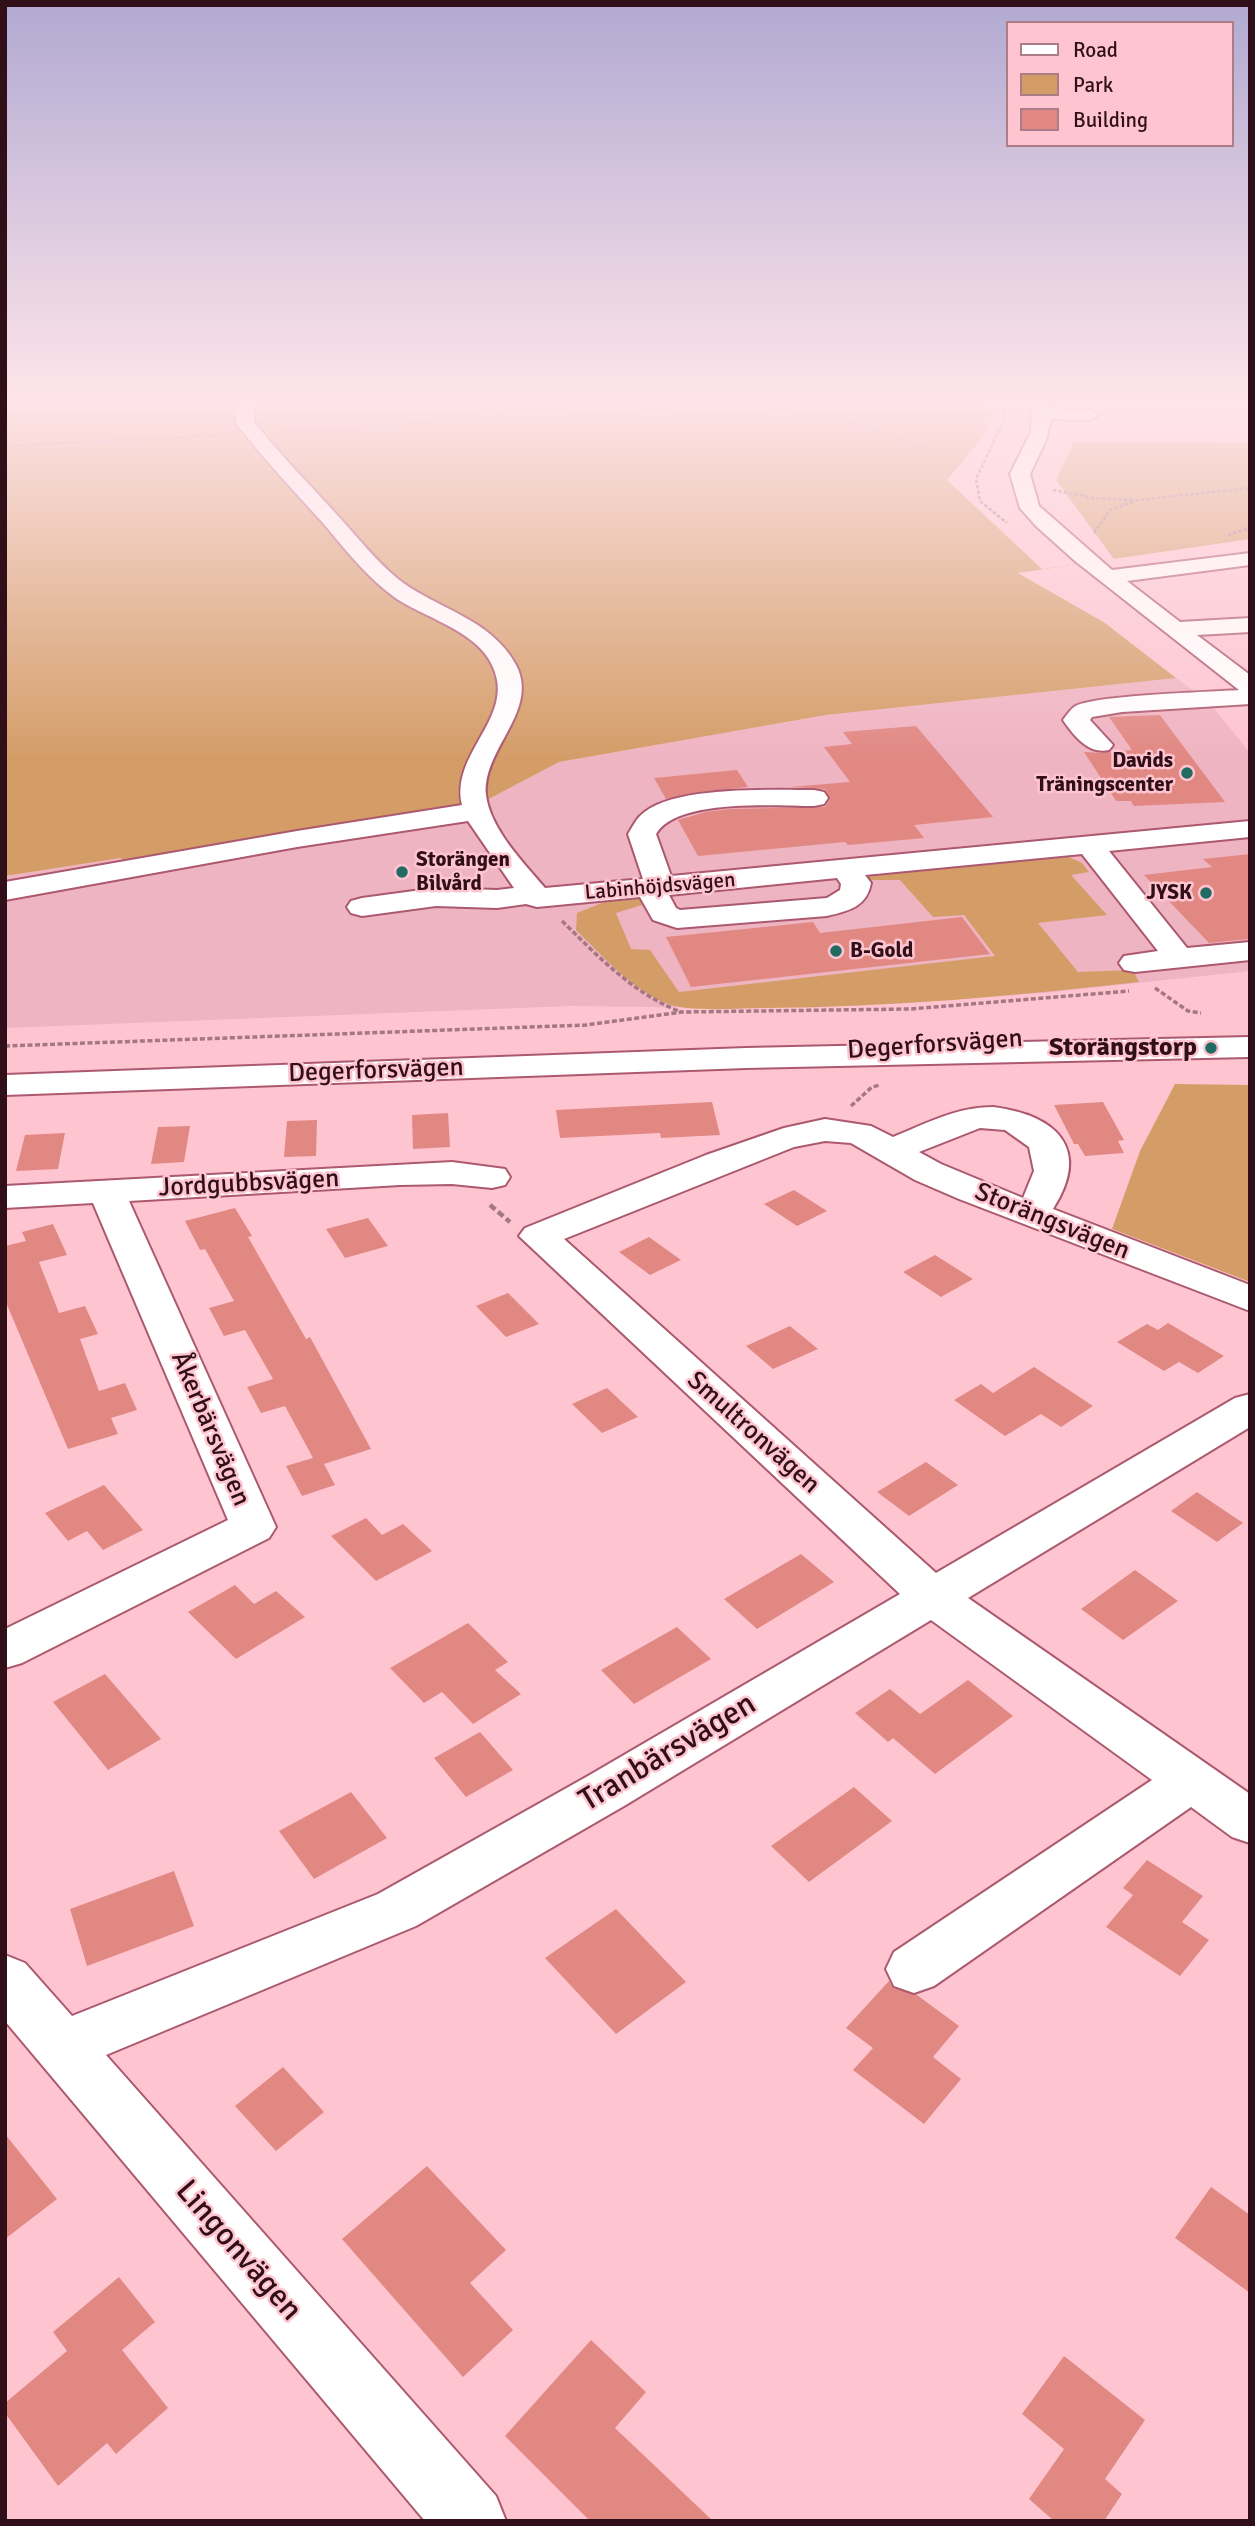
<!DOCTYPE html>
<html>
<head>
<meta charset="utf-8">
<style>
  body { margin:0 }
  #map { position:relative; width:1255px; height:2526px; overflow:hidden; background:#fec5d1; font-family:Signika,sans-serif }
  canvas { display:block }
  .frame { position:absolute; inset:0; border:7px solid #300f19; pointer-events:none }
  .legend { position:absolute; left:1006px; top:21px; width:228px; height:126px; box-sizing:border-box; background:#fec5d1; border:2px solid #ac7c87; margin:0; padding:9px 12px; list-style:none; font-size:21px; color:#300f19 }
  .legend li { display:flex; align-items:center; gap:14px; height:35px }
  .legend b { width:35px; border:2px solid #ac7c87 }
</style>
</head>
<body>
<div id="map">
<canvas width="1255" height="2526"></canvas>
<div class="frame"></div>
<ul class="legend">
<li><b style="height:9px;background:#fff"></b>Road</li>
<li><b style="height:19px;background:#d49d68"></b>Park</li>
<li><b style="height:19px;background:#e18883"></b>Building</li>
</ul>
</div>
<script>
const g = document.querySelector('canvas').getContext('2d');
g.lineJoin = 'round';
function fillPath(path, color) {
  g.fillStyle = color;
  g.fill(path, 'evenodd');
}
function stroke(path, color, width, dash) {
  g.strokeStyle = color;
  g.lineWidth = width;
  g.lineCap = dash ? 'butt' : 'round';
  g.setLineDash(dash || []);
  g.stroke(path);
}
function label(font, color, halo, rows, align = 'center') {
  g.font = font + ' Signika,sans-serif';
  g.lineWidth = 5;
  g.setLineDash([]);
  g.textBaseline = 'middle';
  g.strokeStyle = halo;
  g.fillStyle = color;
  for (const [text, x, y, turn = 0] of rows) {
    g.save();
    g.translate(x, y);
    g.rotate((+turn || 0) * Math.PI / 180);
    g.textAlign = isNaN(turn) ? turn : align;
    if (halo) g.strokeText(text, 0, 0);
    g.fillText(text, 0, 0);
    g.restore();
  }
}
const built = new Path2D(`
  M1176 678 1209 702 1250 753V971L1044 993 890 1004 725 1008 571 1006 5 1028V876L481 803 559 762 826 715Z`);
const green = new Path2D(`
  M5 404H989L994 415 983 437 947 480 1042 569 1114 559 1056 480 1074 442 1250 443V539L1018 573 1105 623 1176 678 826 715 559 762 481 803 125 864 121 858 5 876Z
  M1067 856 1082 863 1089 872 1071 875 1107 915 1038 923 1078 972 1133 970 1139 982C1015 996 891 1007 767 1008 742 1008 693 1012 671 1005 633 992 604 957 576 930L577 913 614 898 640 896 642 905 616 913 631 949 650 950 679 992 995 956 964 915 933 917 900 880H867L869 874Z
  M1175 1084 1250 1085V1282L1112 1229 1140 1151Z`);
const building = new Path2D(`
  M1160 715 1225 802 1134 806 1131 801H1116L1084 752 1102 753 1132 750 1109 717Z
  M916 726 993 817 914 825 924 838 848 845 845 842 698 856 678 820 706 812 729 809 825 807 830 799 825 789 790 787 850 782 824 747 852 744 843 732Z
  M737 770 748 787 697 792 666 799 654 778Z
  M1250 854V939L1209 943 1144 875 1212 867 1203 859Z
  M962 917 990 954 691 987 666 937 813 922 820 933Z
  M712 1102 720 1135 661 1138 660 1133 560 1138 556 1110Z
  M1103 1102 1124 1140 1118 1141 1124 1153 1085 1156 1078 1144H1074L1054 1105Z
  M448 1113 450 1147 413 1149 412 1115Z
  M317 1120 316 1156 284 1157 287 1121Z
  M190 1126 184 1162 151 1164 158 1127Z
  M65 1133 58 1169 16 1171 25 1135Z
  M794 1190 827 1211 797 1226 764 1204Z
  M235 1208 252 1236 248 1237 306 1339 310 1337 371 1449 324 1464 335 1485 302 1496 286 1466 313 1458 285 1406 261 1413 247 1387 273 1379 245 1330 224 1336 209 1308 234 1301 205 1249 200 1250 185 1221Z
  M368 1218 388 1246 345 1258 326 1229Z
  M53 1224 67 1255 39 1262 59 1313 85 1306 98 1334 80 1339 99 1391 125 1383 137 1410 111 1418 118 1434 68 1449 5 1300V1246L26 1241 22 1232Z
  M649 1237 681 1260 650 1275 619 1252Z
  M935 1255 973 1279 941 1297 903 1272Z
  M508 1293 539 1324 506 1337 476 1306Z
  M1168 1323 1224 1356 1198 1373 1179 1362 1164 1371 1117 1342 1147 1324 1158 1330Z
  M790 1326 818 1349 773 1369 746 1346Z
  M1034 1367 1093 1406 1061 1427 1041 1414 1005 1436 954 1400 981 1384 993 1393Z
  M607 1388 638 1417 602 1433 572 1404Z
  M926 1462 958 1485 909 1516 877 1492Z
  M104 1485 143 1530 103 1550 87 1531 68 1541 45 1513Z
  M1197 1492 1243 1523 1217 1542 1171 1511Z
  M366 1518 382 1535 403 1524 432 1551 376 1581 331 1536Z
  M801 1554 834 1582 757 1629 724 1599Z
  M1135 1570 1178 1601 1123 1640 1081 1609Z
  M235 1585 254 1604 276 1591 305 1617 236 1659 188 1612Z
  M468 1623 508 1662 495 1670 521 1694 473 1724 442 1692 424 1703 390 1668Z
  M677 1627 711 1659 634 1704 601 1670Z
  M105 1674 161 1739 108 1770 53 1702Z
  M968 1680 1013 1716 935 1774 893 1738 888 1742 855 1713 890 1689 920 1714Z
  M480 1732 513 1770 466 1797 434 1758Z
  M854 1787 892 1821 809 1882 771 1846Z
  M351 1792 387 1838 314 1879 279 1831Z
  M1147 1860 1203 1896 1182 1922 1209 1940 1180 1976 1106 1927 1133 1895 1123 1888Z
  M174 1871 194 1926 87 1966 70 1909Z
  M616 1909 686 1982 616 2034 545 1958Z
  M889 1981 893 1988 917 1995 959 2026 933 2057 961 2079 924 2124 853 2070 873 2048 846 2028Z
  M283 2067 324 2112 276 2151 235 2106Z
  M5 2134 57 2199 5 2239Z
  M427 2166 506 2250 470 2283 513 2330 463 2377 342 2239Z
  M1211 2187 1250 2215V2293L1175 2238Z
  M119 2277 155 2322 122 2350 168 2408 116 2454 107 2443 58 2486 5 2413V2403L67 2351 53 2332Z
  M591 2340 646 2392 615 2428 713 2521H590L505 2436Z
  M1064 2356 1145 2420 1105 2479 1122 2494 1104 2521H1054L1029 2499 1064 2449 1022 2414Z`);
const pathFar2 = new Path2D(`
  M748 404 840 419 929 449
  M1002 404 1005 418 976 479 980 501 1007 523
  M504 408 616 413 716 404
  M286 431 361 429 428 422 511 404
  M5 446 225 435
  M1053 490 1093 498 1134 500
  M1094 533 1110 510 1138 500 1250 488
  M1228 535 1250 528`);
const pathFar1 = new Path2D(`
  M562 921C599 957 632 993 681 1012
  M1155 988 1188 1011 1201 1013
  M5 1046 586 1025 682 1012 910 1009 1129 991
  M851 1106 872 1087 880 1085`);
const path = new Path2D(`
  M490 1205 510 1222`);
const minor = new Path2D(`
  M236 404H254V422C281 456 311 486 339 517 358 538 376 561 398 579 436 609 491 618 516 665 540 711 482 749 486 795 490 829 524 863 545 888L643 879 628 834C632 828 635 821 640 816 669 785 773 790 814 790L824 792 828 798 824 804 814 806C776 806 677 798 656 834L671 876 1250 821V837L1109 851 1187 948 1250 942V960L1135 972 1124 970 1119 963 1124 956 1158 951 1082 854 865 875 871 883C867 907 848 911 827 916L677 928 653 920 640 897 537 907 526 904 497 908 436 906 362 916 351 913 347 907 351 901 362 898 436 888 497 890 514 888 468 821 297 847 5 900V882L297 831 462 805C451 757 505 724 497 680 489 634 431 621 397 599 368 579 346 550 323 523 294 491 265 460 239 427L236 423ZM837 878 841 884 840 890 827 898 680 910 676 908 669 895Z
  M1032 404H1050V408L1090 410 1099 415 1090 420 1051 419 1046 440 1030 474 1039 506 1112 570 1250 553V565L1127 581 1180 622 1250 618V632L1197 635 1250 675V704L1122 712 1092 717 1090 720 1113 745 1109 750C1089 755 1074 736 1063 720 1066 716 1070 710 1074 707 1090 695 1212 692 1239 690L1075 561 1036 526 1020 508 1010 474 1031 432Z
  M993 1107C1056 1115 1092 1148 1053 1209L1250 1285V1311L959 1199 915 1180 851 1143 825 1141 794 1147 564 1239 936 1573 1235 1398 1250 1394V1427L968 1598 1250 1794V1843L1232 1837 1191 1807 934 1986 914 1993 894 1986 886 1969 894 1952 1152 1780 931 1620 624 1806 416 1926 106 2055 496 2496 506 2521H425L5 2021V1955L25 1963 72 2016 378 1894 588 1776 900 1594 519 1236 525 1228 706 1155 784 1128 825 1119 871 1126 893 1137C925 1124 956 1107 993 1107ZM980 1128 1005 1130 1029 1147 1034 1171 1023 1198 941 1164 919 1152Z
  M452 1162 505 1169 510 1177 505 1185 492 1188 452 1184 400 1185 129 1201 276 1527 269 1538 22 1663 5 1668V1629L228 1520 93 1203 5 1208V1186Z`);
const major = new Path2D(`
  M1250 1037V1057L746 1068 5 1095V1075L746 1048Z`);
const markers = [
  [1187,773,7,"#226b62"],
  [402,872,7,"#226b62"],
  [1206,893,7,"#226b62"],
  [836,951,7,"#226b62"],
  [1211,1048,7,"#226b62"]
];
const farPoinames = [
  ["Davids",1173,761],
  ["Träningscenter",1173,785],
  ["Storängen",416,860,"left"],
  ["Bilvård",416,884,"left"],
  ["JYSK",1192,893],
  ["B-Gold",850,951,"left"]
];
const farStreetnames = [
  ["Labinhöjdsvägen",660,887,-5]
];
const streetNames = [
  ["Degerforsvägen",935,1045,-4],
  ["Degerforsvägen",376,1071,-2],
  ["Jordgubbsvägen",249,1184,-3],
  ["Storängsvägen",1052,1222,22],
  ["Åkerbärsvägen",210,1429,67],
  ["Smultronvägen",753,1433,42]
];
const poiNames = [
  ["Storängstorp",1197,1048]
];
const nearStreetnames = [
  ["Tranbärsvägen",668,1753,-31],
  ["Lingonvägen",238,2251,49]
];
fillPath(built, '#efb4c1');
fillPath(green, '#d49d68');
fillPath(building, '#e18883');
stroke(minor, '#ac596f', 4);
stroke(major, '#ac596f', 4);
stroke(pathFar2, '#a57782', 2.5, [3.5, 2]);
stroke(pathFar1, '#a57782', 3.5, [5, 2.5]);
stroke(path, '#a57782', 4.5, [7, 3.5]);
fillPath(minor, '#fff');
fillPath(major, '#fff');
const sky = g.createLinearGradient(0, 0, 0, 758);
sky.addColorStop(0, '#b1a9d2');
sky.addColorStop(0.53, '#ffe5ea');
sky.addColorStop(1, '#ffe5ea00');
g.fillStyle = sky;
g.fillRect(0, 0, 1255, 758);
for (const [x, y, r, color] of markers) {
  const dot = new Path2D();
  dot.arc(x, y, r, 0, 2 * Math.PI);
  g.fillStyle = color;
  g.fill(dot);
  stroke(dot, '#fec5d1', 2.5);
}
label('bold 21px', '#300f19', '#fec5d1', farPoinames, 'right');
label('21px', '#300f19', '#fec5d1', farStreetnames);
label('26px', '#300f19', '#fec5d1', streetNames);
label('bold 26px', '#300f19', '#fec5d1', poiNames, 'right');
label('32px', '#300f19', '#fec5d1', nearStreetnames);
</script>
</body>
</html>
